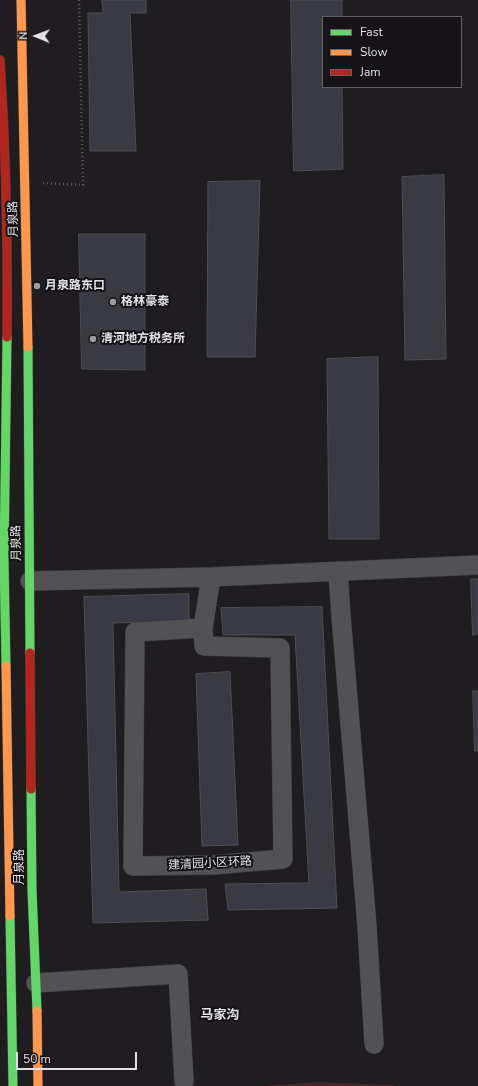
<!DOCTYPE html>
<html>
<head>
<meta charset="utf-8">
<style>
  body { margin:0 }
  #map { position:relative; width:478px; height:1086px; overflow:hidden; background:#1f1d20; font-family:"Nunito Sans",sans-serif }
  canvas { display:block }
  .legend { position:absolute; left:322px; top:16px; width:140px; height:72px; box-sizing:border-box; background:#151318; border:1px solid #67656a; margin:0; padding:5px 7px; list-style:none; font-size:12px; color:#e2e0e4 }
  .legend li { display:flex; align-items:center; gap:8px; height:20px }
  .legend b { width:20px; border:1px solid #67656a }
  .north { position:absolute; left:16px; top:16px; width:40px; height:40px; -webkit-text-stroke:3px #151318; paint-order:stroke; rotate:271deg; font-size:11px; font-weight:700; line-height:16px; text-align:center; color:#e2e0e4 }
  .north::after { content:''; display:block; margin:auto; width:14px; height:18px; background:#e2e0e4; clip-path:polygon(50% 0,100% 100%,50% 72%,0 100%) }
  .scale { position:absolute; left:16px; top:1052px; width:121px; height:18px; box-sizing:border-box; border:2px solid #e2e0e4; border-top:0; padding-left:5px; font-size:12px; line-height:14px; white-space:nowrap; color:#e2e0e4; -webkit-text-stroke:3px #151318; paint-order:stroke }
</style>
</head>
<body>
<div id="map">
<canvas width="478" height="1086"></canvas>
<ul class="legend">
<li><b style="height:5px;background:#63d668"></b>Fast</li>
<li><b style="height:5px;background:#ff974d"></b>Slow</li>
<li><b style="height:5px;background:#b3261e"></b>Jam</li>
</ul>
<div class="north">N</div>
<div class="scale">50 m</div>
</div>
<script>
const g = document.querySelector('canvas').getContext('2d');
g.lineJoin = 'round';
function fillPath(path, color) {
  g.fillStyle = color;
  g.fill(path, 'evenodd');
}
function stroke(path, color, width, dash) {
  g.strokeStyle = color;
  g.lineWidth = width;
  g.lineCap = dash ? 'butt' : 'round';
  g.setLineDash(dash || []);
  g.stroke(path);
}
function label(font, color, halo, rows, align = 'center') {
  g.font = font + ' "Nunito Sans","Noto Sans SC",sans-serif';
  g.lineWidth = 4;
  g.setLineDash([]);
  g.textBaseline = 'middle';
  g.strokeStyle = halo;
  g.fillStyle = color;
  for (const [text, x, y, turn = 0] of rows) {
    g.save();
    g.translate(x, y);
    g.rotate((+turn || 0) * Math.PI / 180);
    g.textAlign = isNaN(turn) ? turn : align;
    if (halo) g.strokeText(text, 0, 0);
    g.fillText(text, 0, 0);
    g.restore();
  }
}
const green = new Path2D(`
  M317 1082 393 1085 395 1086H262Z`);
const building = new Path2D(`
  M102 0H146V13H130L136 151H90L88 13H103Z
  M291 0H342V17H323V87H342L343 169 294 171Z
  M444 175 446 359 405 360 402 177Z
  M260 181 255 357H207L208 182Z
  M79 234H145V370L82 369Z
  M378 357 379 539H329L327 359Z
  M471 579H478V634L473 635Z
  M189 594V621L113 623 119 892 206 889 208 920 93 923 84 597Z
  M322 607 337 908 228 910 225 884 309 883 295 635H223L221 608Z
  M230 672 238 845 202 846 196 674Z
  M473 691H478V751H475Z`);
const path = new Path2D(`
  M43 183 83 185 79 0`);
const street = new Path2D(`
  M338 571 341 616 367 926 374 1044
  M30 581 211 577 478 565
  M203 628 204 646 280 648 283 859 213 865 133 866 135 632 203 628 211 577
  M36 983 178 974 184 1081`);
const fast = new Path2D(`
  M28 347 30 653
  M6 666 4 560 7 337
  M31 789 32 890 37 1011
  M10 916 13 1086`);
const slow = new Path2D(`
  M21 0 28 347
  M6 666 10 916
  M37 1011 38 1086`);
const jam = new Path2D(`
  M0 60C6 152 8 245 7 337
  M30 653 31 789`);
const markers = [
  [37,286,4,"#9e9c9f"],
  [113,302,4,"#9e9c9f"],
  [93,339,4,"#9e9c9f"]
];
const streetNames = [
  ["月泉路",14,219,-91],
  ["月泉路",17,543,-91],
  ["建清园小区环路",210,864,-3],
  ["月泉路",20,867,-90]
];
const poiNames = [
  ["月泉路东口",45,286],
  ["格林豪泰",121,302],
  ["清河地方税务所",101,339]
];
const neighbourhoodNames = [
  ["马家沟",220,1016]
];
fillPath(green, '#45242a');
fillPath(building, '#393a43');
stroke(building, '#4e4e50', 1);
stroke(street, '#3c3a3e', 20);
stroke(fast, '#3c3a3e', 10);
stroke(slow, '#3c3a3e', 10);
stroke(jam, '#3c3a3e', 10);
stroke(path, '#59585a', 2.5, [1, 3]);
stroke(street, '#525153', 19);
stroke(fast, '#63d668', 9);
stroke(slow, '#ff974d', 9);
stroke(jam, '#b3261e', 9);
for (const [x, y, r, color] of markers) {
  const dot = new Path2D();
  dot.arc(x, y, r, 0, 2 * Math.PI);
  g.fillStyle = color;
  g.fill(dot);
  stroke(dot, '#151318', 1.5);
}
label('12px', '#e2e0e4', '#151318', streetNames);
label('bold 12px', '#e2e0e4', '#151318', poiNames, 'left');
label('bold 13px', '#e2e0e4', '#151318', neighbourhoodNames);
</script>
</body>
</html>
